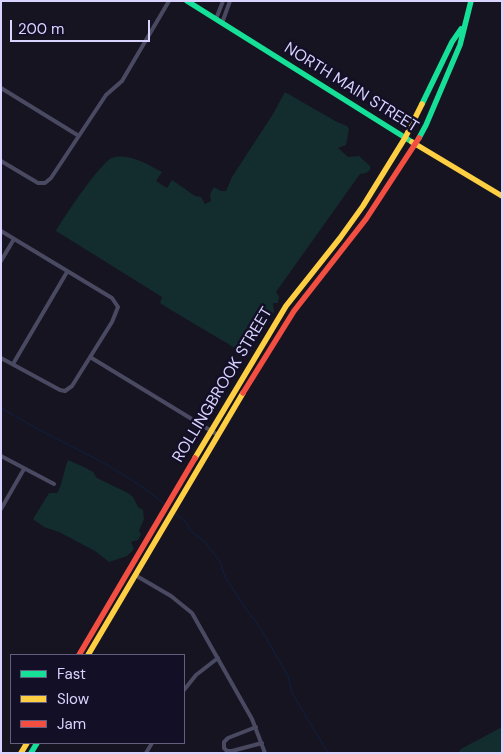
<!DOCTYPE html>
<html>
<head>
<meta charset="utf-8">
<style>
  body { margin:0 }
  #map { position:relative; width:503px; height:754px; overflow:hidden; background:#161421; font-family:"DM Sans",sans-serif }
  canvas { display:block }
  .frame { position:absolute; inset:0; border:2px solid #d9d4ff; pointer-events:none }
  .legend { position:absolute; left:10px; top:654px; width:175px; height:90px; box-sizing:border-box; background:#130f26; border:1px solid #625e7d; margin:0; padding:6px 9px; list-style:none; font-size:15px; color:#d9d4ff }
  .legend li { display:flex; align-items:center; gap:10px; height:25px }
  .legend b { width:25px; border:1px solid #625e7d }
  .scale { position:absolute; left:10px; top:20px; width:140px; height:22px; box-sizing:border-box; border:2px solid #d9d4ff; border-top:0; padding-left:6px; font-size:15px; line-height:18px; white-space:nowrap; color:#d9d4ff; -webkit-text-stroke:4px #130f26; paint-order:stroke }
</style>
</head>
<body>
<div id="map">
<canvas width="503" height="754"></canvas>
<div class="frame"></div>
<ul class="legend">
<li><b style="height:6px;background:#16e098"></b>Fast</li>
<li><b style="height:6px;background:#ffcf43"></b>Slow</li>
<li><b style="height:6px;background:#f24e42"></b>Jam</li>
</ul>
<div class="scale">200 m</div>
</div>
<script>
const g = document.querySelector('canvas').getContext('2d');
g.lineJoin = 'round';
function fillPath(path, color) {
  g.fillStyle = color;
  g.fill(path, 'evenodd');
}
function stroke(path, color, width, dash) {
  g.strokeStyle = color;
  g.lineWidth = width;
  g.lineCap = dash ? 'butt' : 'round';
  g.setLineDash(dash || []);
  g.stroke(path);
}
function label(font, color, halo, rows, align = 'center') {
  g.font = font + ' "DM Sans",sans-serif';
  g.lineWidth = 5;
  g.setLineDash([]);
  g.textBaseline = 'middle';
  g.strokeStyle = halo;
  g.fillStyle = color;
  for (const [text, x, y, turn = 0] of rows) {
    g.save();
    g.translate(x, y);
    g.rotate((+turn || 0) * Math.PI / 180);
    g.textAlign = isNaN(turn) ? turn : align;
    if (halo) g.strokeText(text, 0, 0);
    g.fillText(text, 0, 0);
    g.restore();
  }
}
const green = new Path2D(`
  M285 92 337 122 347 126 349 129 346 145 338 148 348 157 359 156 370 166V170L366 173 360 174 276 292 279 296 278 303H273L274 312 264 322 257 321 255 324 258 329C254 339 252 348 240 351L171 310 160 303 162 297 56 231C64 217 100 163 112 158 128 152 149 165 162 172L156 181 167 188 172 180 195 196 201 197 205 204 211 201 210 194 214 187 221 191H226L232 177 273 114Z
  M68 460 86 468 93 472 97 478 128 493 133 497 138 507 143 510 144 519 139 531 141 534 138 540 131 542 134 549 127 556 109 562 95 551 59 532 44 527 33 519 49 493H57C62 487 64 469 68 460Z
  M502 727V753H458L461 749Z`);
const stream = new Path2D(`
  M1 408C20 419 39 430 59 440 97 459 131 476 164 504
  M174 513 186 522 190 530 206 543 220 562 225 577 244 606 261 629 288 676 292 693 328 753`);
const street = new Path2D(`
  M216 19 223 1
  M222 23 230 1
  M1 88 79 136
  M1 161 38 183H45L51 178 106 95 122 81 169 1
  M1 231 112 298 118 307 112 322 72 386 65 391 60 390 1 358
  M1 261 14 239
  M90 357 218 435
  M13 364 67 272
  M1 456 54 484
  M1 509 24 469
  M135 575 171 596 192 613 252 719 265 753
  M184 690 196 675 218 658
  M256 727 228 738 224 742V748L227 751H232L262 743
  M146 753 152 743`);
const fast = new Path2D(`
  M187 1 412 142
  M422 104 452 42 461 29
  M419 138 426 125 460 45 471 1
  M31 753 37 743`);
const slow = new Path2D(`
  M412 142 502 196
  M195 458 286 306 340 238 363 206 405 138 422 104
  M88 655 243 393
  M21 753 27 743`);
const jam = new Path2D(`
  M243 393 294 311 366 219 419 138
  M79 655 195 458`);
const streetNames = [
  ["NORTH MAIN STREET",351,88,32],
  ["ROLLINGBROOK STREET",223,385,-59]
];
fillPath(green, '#132c2d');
stroke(stream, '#0d2144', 1);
stroke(street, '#4a4962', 4);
stroke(fast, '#16e098', 5.5);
stroke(slow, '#ffcf43', 5.5);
stroke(jam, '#f24e42', 5.5);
label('16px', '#d9d4ff', '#130f26', streetNames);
</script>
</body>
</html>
